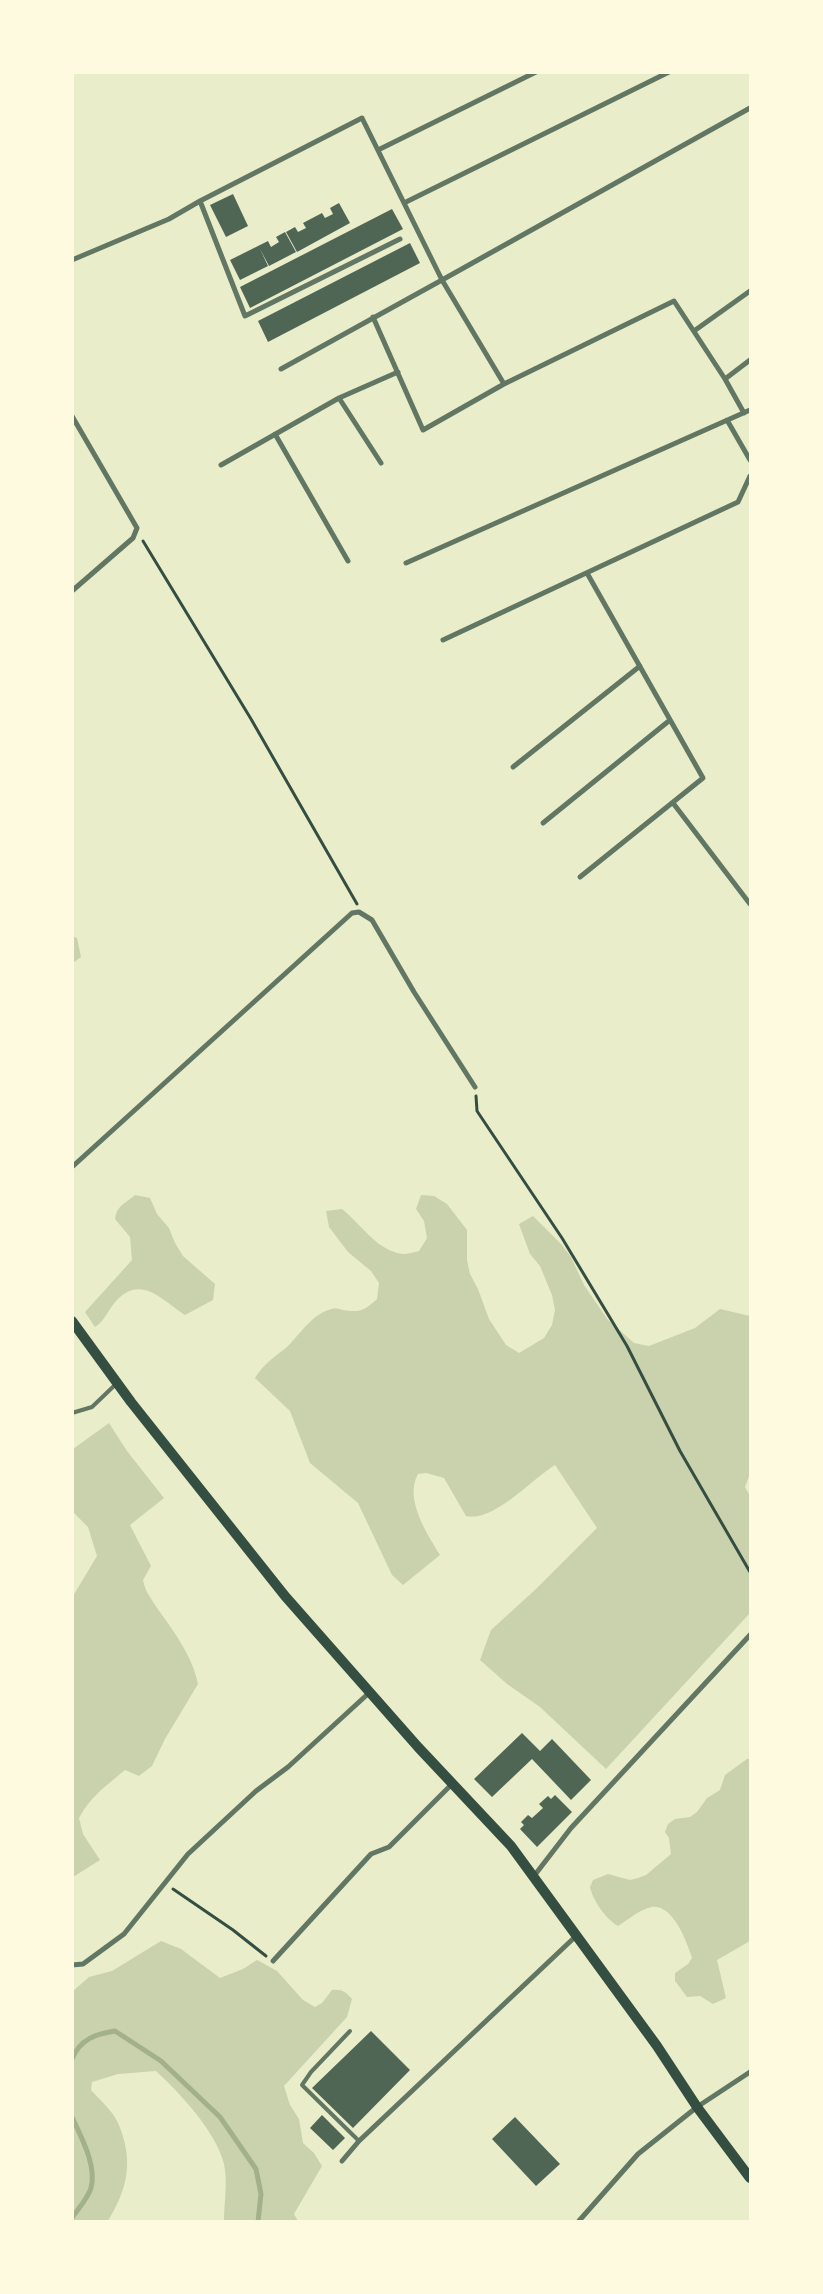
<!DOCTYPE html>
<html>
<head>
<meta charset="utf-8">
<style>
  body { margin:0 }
  #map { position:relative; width:823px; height:2294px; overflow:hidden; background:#e9edc9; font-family:"Exo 2",sans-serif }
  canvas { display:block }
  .frame { position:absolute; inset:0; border:74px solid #fefae0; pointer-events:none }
</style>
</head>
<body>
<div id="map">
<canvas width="823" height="2294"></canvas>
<div class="frame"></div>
</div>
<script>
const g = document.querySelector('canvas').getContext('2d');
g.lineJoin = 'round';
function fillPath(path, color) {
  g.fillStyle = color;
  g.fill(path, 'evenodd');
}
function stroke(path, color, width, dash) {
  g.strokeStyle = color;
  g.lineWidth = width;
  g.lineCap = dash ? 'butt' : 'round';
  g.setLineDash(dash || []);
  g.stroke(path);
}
const green = new Path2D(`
  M72 936 77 938 81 957 73 963Z
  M135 1195 150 1198 157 1214 169 1228 175 1243 183 1256 215 1284 213 1300 185 1315C164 1302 142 1274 117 1300 109 1308 105 1321 95 1327L85 1312 132 1260 130 1237 115 1219C117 1205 125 1204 135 1195Z
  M421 1195 434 1196 447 1204 467 1230V1260L470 1274 478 1289 489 1319 506 1345 519 1353 544 1338 552 1325 555 1310 552 1295 540 1266 530 1254 519 1224 533 1216 562 1245 571 1257 584 1285 608 1320 634 1343 649 1346 695 1328 720 1309 750 1316V1474L745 1487 750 1496V1613L606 1769 540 1707 507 1684 480 1660 491 1630 536 1589 597 1528 555 1465C532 1479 493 1523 466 1516L444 1478 426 1473 418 1474C404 1499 427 1534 440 1555L403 1585 392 1575 358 1503 310 1463 290 1411 255 1378C264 1363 275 1357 288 1346 301 1333 313 1313 332 1309 335 1308 340 1309 343 1310 360 1313 365 1310 377 1299L379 1283 371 1271 348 1252 329 1227 326 1211 342 1209C361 1224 377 1251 403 1254 408 1254 414 1252 419 1251L427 1238 424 1221 416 1209Z
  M109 1423 127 1451 164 1498 130 1525 151 1566 143 1580C146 1594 150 1596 157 1608 173 1630 193 1657 198 1684L165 1739 152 1766 139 1776 125 1770C107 1785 90 1797 79 1818L83 1834 100 1860 73 1877V1596L97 1556 88 1527 73 1512V1449Z
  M747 1759H750V1941L717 1960 726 1998 713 2004 700 1996 687 1997 675 1981V1973L688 1964 692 1958C687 1942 673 1904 652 1907 640 1909 628 1920 618 1926 606 1919 593 1901 590 1887L593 1880 608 1874 630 1880 638 1878 646 1875 671 1854 669 1838 665 1832 668 1824 675 1819 690 1817 697 1812 707 1798 720 1790 725 1775Z
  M161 1941 181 1949 220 1978 243 1969 257 1960 277 1971 303 2000 315 2007 322 2003 332 1990C342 1989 346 1992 352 1999L347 2017 284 2086 290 2105 299 2119 303 2143 314 2153 322 2166 294 2214 298 2221H224C224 2202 228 2183 224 2164 217 2133 179 2092 156 2071L118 2074 92 2082 91 2090C99 2099 113 2111 118 2123 134 2160 128 2188 108 2221H73V1991L89 1977 112 1971Z`);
const stream = new Path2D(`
  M72 2059C80 2039 96 2034 115 2031L161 2061 220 2117 256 2169 261 2194 258 2222
  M72 2117C81 2137 97 2165 91 2188 88 2198 78 2209 72 2218`);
const building = new Path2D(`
  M233 194 248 226 226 237 210 205Z
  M339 203 350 223 297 252 286 232 295 227 298 232 306 228 303 223 322 213 325 218 333 214 330 208Z
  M392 209 403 229 250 308 240 287Z
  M285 232 296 252 269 266 260 249 268 266 240 280 230 260 268 241 271 247 279 242 276 237Z
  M410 243 420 263 268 342 258 321Z
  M522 1733 540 1751 552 1739 591 1780 571 1800 532 1759 492 1797 474 1779Z
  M555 1795 572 1812 537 1847 520 1829 524 1825 521 1822 528 1815 532 1818 543 1808 539 1804 548 1796 551 1799Z
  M371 2031 410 2070 353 2128 312 2088Z
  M322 2115 345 2138 333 2150 310 2128Z
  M515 2117 560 2164 536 2186 492 2139Z`);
const path = new Path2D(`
  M143 541 251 719 357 904
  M476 1096 477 1111 562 1238 627 1346 680 1451 750 1572
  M173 1889 233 1930 266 1956`);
const service = new Path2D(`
  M72 1413 92 1407 116 1384
  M350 2031 311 2072 302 2085 359 2141`);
const minor = new Path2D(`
  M378 150 536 72
  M200 201 245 316 400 239
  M404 203 669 72
  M72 260 169 219 200 201 362 118 442 280 281 369
  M373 317 423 430 504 384 674 301 725 379 744 413
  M694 331 750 291
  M725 379 750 360
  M504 384 442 280 750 108
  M339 398 381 463
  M72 416 137 528 133 538 72 591
  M727 420 750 460
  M275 434 348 561
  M221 465 339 398 398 372
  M406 563 750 410
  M443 640 738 502 750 476
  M513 767 640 666
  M673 803 750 904
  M543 823 670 720
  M580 877 703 778 587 573
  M72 1167 352 913 359 912 372 920 414 992 475 1087
  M534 1876 571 1828 750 1635
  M273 1961 371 1854 389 1847 452 1784
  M72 1965 83 1964 124 1934 188 1854 256 1791 288 1767 370 1692
  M342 2161 359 2141 576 1936
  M578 2222 638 2154 697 2107 750 2072`);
const secondary = new Path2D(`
  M72 1321 131 1402 285 1596 418 1747 511 1846 657 2046 697 2107 750 2178`);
fillPath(green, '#cad2ad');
stroke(stream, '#a3b18a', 5);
fillPath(building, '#4f6655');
stroke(path, '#344e41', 3);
stroke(service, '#617663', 4);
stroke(minor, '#617663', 5);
stroke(secondary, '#344e41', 10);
</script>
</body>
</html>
